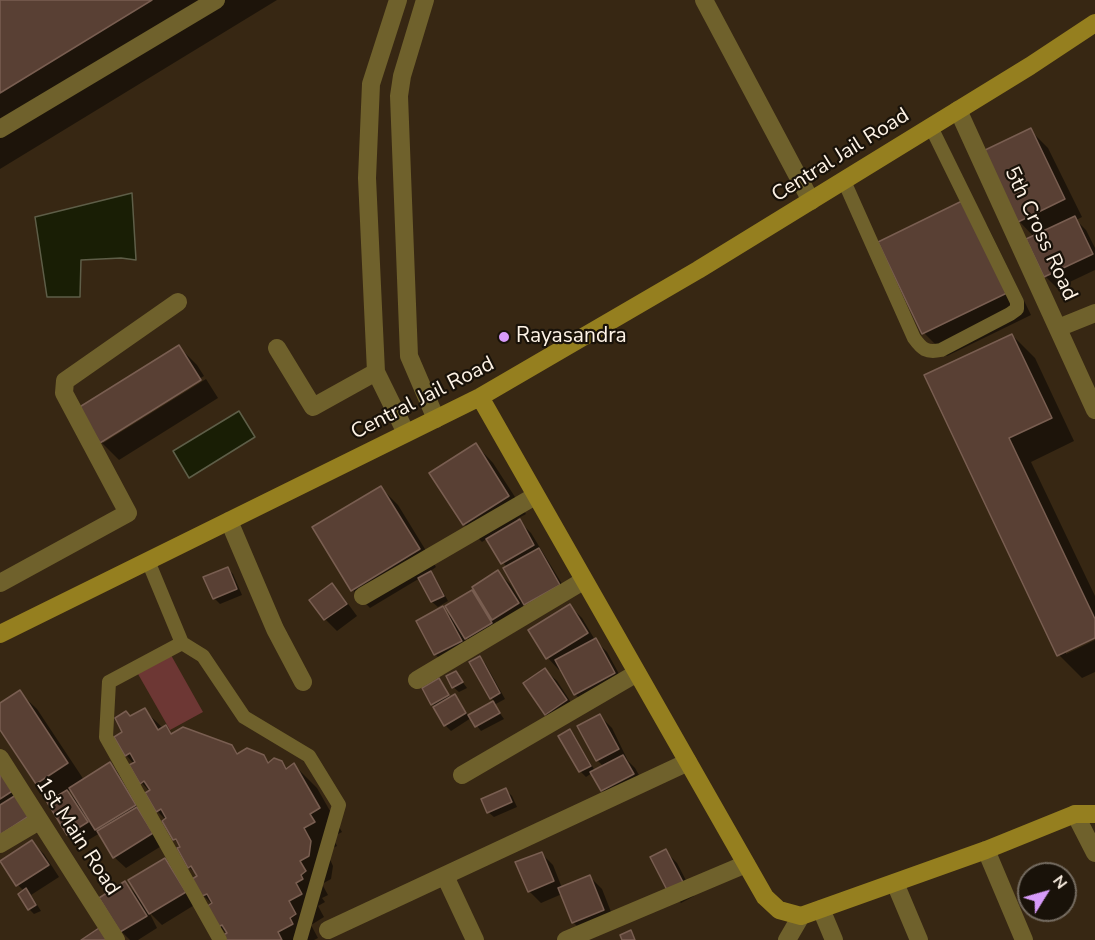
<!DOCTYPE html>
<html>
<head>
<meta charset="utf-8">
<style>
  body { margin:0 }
  #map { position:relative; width:1095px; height:940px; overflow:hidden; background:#372713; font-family:"Nunito Sans",sans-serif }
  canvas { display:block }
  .north { position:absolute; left:1017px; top:862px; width:60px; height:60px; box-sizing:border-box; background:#191209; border:2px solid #756c61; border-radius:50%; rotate:53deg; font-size:16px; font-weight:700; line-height:24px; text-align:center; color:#fef3e6 }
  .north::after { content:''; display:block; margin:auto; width:21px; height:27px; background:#d79bf9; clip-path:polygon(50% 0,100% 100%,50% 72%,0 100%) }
</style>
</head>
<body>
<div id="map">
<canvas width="1095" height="940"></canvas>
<div class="north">N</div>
</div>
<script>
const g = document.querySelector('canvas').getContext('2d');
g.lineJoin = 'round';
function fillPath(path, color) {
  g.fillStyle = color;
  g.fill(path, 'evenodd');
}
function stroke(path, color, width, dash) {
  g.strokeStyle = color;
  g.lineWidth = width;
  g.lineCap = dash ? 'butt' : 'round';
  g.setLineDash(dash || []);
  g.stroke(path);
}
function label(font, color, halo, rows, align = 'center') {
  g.font = font + ' "Nunito Sans",sans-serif';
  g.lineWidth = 4.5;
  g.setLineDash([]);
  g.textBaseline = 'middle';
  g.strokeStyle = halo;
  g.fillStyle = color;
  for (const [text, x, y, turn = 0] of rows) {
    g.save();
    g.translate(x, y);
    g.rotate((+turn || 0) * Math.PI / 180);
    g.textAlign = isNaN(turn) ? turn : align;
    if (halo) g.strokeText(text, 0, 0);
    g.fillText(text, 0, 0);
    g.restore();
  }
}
const green = new Path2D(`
  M167 648 203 712 170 730 134 667Z`);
const water = new Path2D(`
  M132 193 136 260 121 258 81 260 80 297H47L35 217Z
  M239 411 255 437 189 478 173 451Z`);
const shadow = new Path2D(`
  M0 0H277L0 169Z
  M1030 130 1048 148 1082 217 1076 220 1086 230 1095 248V270L1057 288 1045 276 1034 237 1019 221 985 152Z
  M964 202 987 225 1031 315 947 356 924 333Z
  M1012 335 1035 358 1074 441 1031 462 1095 596V637L1066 650V654L1095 640V672L1082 678 1059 655 926 376Z
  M179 347 197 365 204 376 103 439V443L206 379 218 398 119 460 101 442 80 409Z
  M476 445 493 463 526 514 517 519 531 533 570 597 537 616 521 600 529 616 505 631 495 620 503 635 478 650 464 635 472 653 447 666 435 654 418 622 442 608 454 620 472 592 481 602 498 572 510 584 520 600 522 599 507 568 488 538 482 542 464 524 431 473Z
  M381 488 398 505 436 567 429 572 436 579 448 601 438 607 432 602 420 578 370 608 353 590 314 528Z
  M228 569 233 574 242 595 220 604 214 598Z
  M332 585 343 597 357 616 337 631 325 619Z
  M570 606 582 618 595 640 607 652 625 685 587 706 575 694 561 669 559 670 548 658 530 630Z
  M479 658 485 663 505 699 494 705 504 719 481 731 471 718 451 731 445 725 424 689 439 680 451 698 454 696 460 702 469 717 495 702 491 698Z
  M545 670 557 681 578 713 557 726 546 715Z
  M456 673 467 688 459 692 453 687Z
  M19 692 37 709 84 780 110 764 122 776 163 845 126 868 114 857 100 833 80 845 69 834 54 800 37 783 0 727V704ZM72 789 79 803 68 792Z
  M144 710 164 729 166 727 173 735 231 746 239 754 263 756 270 763 281 762 288 769 294 765 317 788 342 832 332 837 337 846 326 851 333 866 331 879 322 884 328 895 322 898 325 902 318 906 324 917 311 925 318 938 314 940H228L227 934 219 926 213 905 203 895 199 877 189 867 182 847 174 839 166 820 157 811 150 792 142 783 134 764 126 755 124 732 130 717Z
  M600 716 612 728 628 761 635 768 645 786 614 802 602 790 592 773 586 777 580 771 570 731 575 737 595 771 604 767 597 760Z
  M0 764 40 828 0 835Z
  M506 790 512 796 517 807 494 817 488 812Z
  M32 842 44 854 59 877 31 895 41 911 34 914 29 909 24 891 18 885Z
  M665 851 677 863 694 896 681 903 669 891Z
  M541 853 553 865 562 888 590 877 602 889 615 922 585 934 573 922 562 894 541 903 529 891Z
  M164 859 176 871 196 904 162 925 149 912 157 928 138 940H130L121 931 101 898 125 883 139 897Z`);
const building = new Path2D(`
  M0 0H152L0 93Z
  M1031 128 1065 199 1018 222 983 151Z
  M964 200 1009 292 922 334 878 242Z
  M1075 216 1093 254 1044 277 1026 239Z
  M1012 334 1052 418 1009 438 1095 619V638L1057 656 924 375Z
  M179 345 201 380 100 443 78 408Z
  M476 443 509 496 463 525 429 473Z
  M381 486 420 549 351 591 312 527Z
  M520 519 534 545 501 564 486 539Z
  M539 548 560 585 524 605 503 568Z
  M228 567 237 589 213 599 203 577Z
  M498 570 519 603 492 620 472 587Z
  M431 571 444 596 431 602 418 578Z
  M332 583 347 604 324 620 309 600Z
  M472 590 492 623 465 639 445 606Z
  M570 604 588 633 546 659 528 630Z
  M443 606 462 641 434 655 416 621Z
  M596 638 615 673 574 695 555 660Z
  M480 656 500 693 490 699 469 662Z
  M545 668 567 700 545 715 523 683Z
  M456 671 463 682 452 688 446 676Z
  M439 678 449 695 431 705 422 688Z
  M20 690 68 763 36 784 0 730V703Z
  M455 694 466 713 444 726 433 707Z
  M493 701 500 713 475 727 468 715Z
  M145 708 158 730 166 725 171 734 183 727 232 745 237 754 247 748 264 755 268 763 274 758 282 761 286 769 294 763 320 808 310 814 315 822 304 828 311 841 309 856 300 861 306 871 301 875 303 879 296 883 302 894 289 901 296 914 290 918 293 924 278 932 282 940H226L223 935 227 933 222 925 218 927 206 907 212 903 207 894 202 896 192 879 197 876 191 866 188 868 177 848 180 847 176 839 173 840 162 821 166 818 161 809 156 812 145 793 150 790 144 781 140 784 129 765 135 762 130 753 125 756 114 737 122 732 115 718 126 711 130 716Z
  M600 714 619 749 596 761 577 726Z
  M570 729 591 766 579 772 558 736Z
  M623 755 634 774 601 791 590 772Z
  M110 762 136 805 95 830 69 788Z
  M0 769 14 790 0 799Z
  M506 788 512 802 487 813 481 799Z
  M67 790 88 822 67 835 47 802Z
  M16 795 29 816 0 835V805Z
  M137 807 153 833 113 858 97 831Z
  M32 840 49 865 16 886 0 861Z
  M666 849 684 884 668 892 650 857Z
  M542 852 554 881 528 892 515 862Z
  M165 858 186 892 149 914 128 880Z
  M590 875 604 910 572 923 558 888Z
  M125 881 147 916 120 932 99 898Z
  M26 888 36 905 28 910 18 894Z
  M99 928 107 940H81Z
  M631 930 635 940H622L620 935Z`);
const lane = new Path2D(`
  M844 181 914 338C922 349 926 353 941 350L1010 314 1017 309V302L931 127
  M148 561 182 643 203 656 244 717 309 756 339 805 300 940
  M182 643 109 682 106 737 220 940`);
const street = new Path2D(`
  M398 0 371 84 367 178 376 372 406 433
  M425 0 402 76 399 96 409 356 436 419
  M704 0 811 201
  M958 110 1095 410
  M0 129 216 0
  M1058 328 1095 313
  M277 348 313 407 376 372
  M229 521 275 629 303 682
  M0 583 128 513 64 393 65 381 178 302
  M363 596 535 496
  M417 680 583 581
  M0 758 116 940
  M462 775 637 673
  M1075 814 1095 853
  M0 844 39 821
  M986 850 1024 940
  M445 876 475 940
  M895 883 919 940
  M821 909 834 940
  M328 930 688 762
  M566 940 746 864
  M787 940 801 916`);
const secondary = new Path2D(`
  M480 397 765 897 779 910 801 916 986 850 1075 814H1095
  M0 634 480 397 698 270 1030 66 1095 23`);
const markers = [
  [504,337,6,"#d79bf9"]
];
const streetNames = [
  ["Central Jail Road",841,156,-32],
  ["5th Cross Road",1040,234,65],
  ["Central Jail Road",423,399,-27],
  ["1st Main Road",77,837,57]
];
const poiNames = [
  ["Rayasandra",516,337]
];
fillPath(green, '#6d3734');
fillPath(water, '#191e05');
stroke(water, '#5e5e48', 1.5);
fillPath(shadow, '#0007');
fillPath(building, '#594034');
stroke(building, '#795e51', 1.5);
stroke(lane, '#6f612c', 14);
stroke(street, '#6f612c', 18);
stroke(secondary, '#957f1f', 18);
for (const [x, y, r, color] of markers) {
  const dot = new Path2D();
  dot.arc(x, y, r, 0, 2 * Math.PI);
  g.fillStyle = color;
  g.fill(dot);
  stroke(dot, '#191209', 2);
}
label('21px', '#fef3e6', '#191209', streetNames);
label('21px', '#fef3e6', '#191209', poiNames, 'left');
</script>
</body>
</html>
